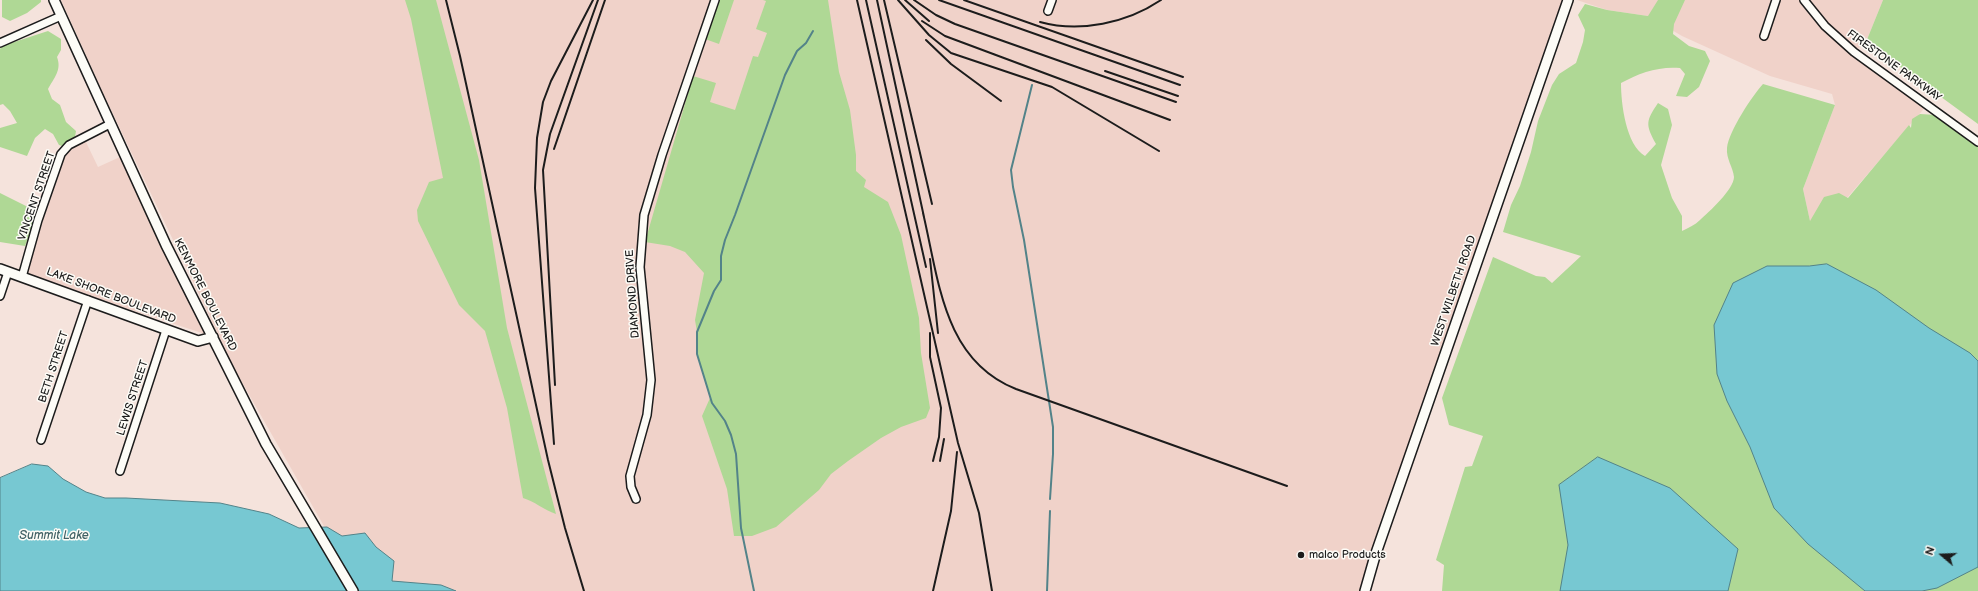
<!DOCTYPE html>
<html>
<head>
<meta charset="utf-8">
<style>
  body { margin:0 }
  #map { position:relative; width:1978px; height:591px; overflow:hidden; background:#f5e3dc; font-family:"Balsamiq Sans",sans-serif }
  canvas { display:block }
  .north { position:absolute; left:1922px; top:535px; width:40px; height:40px; -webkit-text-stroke:3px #fdfcf7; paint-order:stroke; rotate:289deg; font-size:11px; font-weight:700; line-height:16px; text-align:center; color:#1c1c1c }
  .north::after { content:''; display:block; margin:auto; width:14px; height:18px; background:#1c1c1c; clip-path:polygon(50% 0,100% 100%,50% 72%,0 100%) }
</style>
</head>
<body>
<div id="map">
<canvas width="1978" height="591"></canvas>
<div class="north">N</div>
</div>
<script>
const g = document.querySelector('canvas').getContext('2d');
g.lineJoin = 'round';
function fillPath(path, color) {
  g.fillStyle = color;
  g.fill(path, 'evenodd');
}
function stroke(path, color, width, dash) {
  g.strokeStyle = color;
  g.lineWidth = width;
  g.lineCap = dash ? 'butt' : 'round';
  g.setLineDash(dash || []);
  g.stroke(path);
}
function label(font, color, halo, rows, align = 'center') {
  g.font = font + ' "Balsamiq Sans",sans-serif';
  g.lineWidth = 3;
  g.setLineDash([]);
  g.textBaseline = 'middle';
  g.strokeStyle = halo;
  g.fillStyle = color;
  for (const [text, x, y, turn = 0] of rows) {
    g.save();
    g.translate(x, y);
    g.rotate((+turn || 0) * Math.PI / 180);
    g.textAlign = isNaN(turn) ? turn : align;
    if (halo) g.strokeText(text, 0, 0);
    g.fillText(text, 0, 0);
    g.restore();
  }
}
const built = new Path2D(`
  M61 0H1567L1365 591H361L235 370 103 93Z
  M1577 0H1883L1866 42 1854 52 1928 104 1847 198 1810 221 1803 189 1835 105 1832 94 1770 76 1682 36 1648 16 1607 10Z
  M85 140 98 167 120 157 208 335 25 275 40 221 65 153Z`);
const green = new Path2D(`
  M2 0H41V2L27 13 10 21 2 17Z
  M405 0H436L479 160 507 328 556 514C544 510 534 501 523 498L507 408 485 331 459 305 418 221 417 210 429 182 443 178 411 19Z
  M719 0H734L719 44 705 39Z
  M763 0H828L839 72 850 110 856 155V171L866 180 864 187 888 202 901 235 919 318 921 353 930 408 926 418 901 427 881 438 848 461 831 474 819 490 776 527 752 536H734L727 489 702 416 710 398 697 354V332L695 320 704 273 685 252 670 246 645 242 693 76 716 83 710 102 735 110 753 56 758 57 767 33 756 29 766 1Z
  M1658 0H1685L1674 24 1673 34 1689 46 1705 51 1710 61 1699 87 1687 97 1676 96 1685 74 1680 68C1659 66 1639 73 1621 83 1621 104 1626 145 1645 156L1656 144C1645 124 1646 121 1658 103L1668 109 1672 125 1661 165 1672 198 1682 216V231C1688 228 1695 225 1700 220 1709 212 1734 189 1734 177 1733 167 1726 159 1727 148 1729 131 1752 96 1763 84L1835 105 1803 189 1810 221 1824 197 1839 193 1848 198 1909 125 1911 128 1912 119 1920 114 1936 115 1978 146V591H1442L1444 565 1436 560 1465 467 1472 466 1483 436 1449 425 1442 398 1493 257 1536 276 1545 277 1552 283 1581 256 1503 232 1511 205 1520 186 1531 152 1538 121 1552 85 1559 74 1576 63 1583 42 1585 30 1578 15 1585 4 1607 10 1648 16Z
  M1883 0H1978V124L1866 42Z
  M48 31 61 39V50L57 57C62 70 54 78 48 89L52 99 60 105 66 122 76 131 75 137 62 146 59 145 53 134 45 129 35 138 27 156 0 147V128L17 123 10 111 3 104 0 105V49L2 46Z
  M0 193 26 206 34 213 33 225 25 246 0 242Z`);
const water = new Path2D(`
  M1827 264 1876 290 1929 328 1970 353 1978 361V567L1937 588 1922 591H1865L1808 544 1774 508 1750 447 1727 401 1717 374 1714 325 1733 283 1767 266H1809Z
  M1598 457 1670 488 1738 549 1728 591H1560L1568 545 1559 485Z
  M32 464 48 466 63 479 86 492 105 498H126L220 503 269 514 299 528 327 527 342 536 365 533 376 547 394 561 392 581 441 585 456 591H0V478Z`);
const stream = new Path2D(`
  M1032 85 1011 170 1013 187 1024 240 1053 427V454L1050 499
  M754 591 741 528 736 454 731 435 725 421 712 403 705 380 697 354V332L714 291 721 280V256L725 240 735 215 785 75 797 51 806 43 813 31
  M1047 591 1050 511`);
const minor = new Path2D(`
  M1804 0 1825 26 1854 52 1978 142
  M1048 11 1052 0
  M1764 36 1776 0
  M0 43 61 16
  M22 277 38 220 61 154 69 145 110 124
  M0 296 8 272
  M41 440 88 300
  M120 471 166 330
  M636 499 631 487 630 476 647 415 651 380 640 267 644 215 662 155 715 0`);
const secondary = new Path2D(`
  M54 0 166 245 227 366 266 444 353 591
  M0 269 198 341 213 337
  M1365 591 1375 556 1568 0`);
const rail = new Path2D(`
  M446 0 460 56 548 460 565 528 584 591
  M857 0 958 443 979 513 992 591
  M866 0 926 267
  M877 0 924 217
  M884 0 932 204
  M898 0 929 35 951 53 1052 87 1159 151
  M905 0 929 21
  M914 0 936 15 955 24 1176 102
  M939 0 1180 85
  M964 0 1183 77
  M922 21 945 36 1170 120
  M1040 22C1080 33 1127 23 1161 0
  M926 40 951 64 1001 101
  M1105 71 1178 96
  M554 149 605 0
  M923 213C939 280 943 360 1016 389L1287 486
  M930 259 938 333
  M930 333V357L941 408 939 437 933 461
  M555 385 543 170 550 134 598 0
  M554 444 535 188 537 138 543 102 551 81 593 0
  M940 461 944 439
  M933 591 951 511 957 452`);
const markers = [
  [1301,555,4,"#1c1c1c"]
];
const streetNames = [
  ["FIRESTONE PARKWAY",1894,66,36],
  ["VINCENT STREET",37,196,-71],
  ["WEST WILBETH ROAD",1454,291,-71],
  ["DIAMOND DRIVE",633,294,-94],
  ["KENMORE BOULEVARD",205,295,63],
  ["LAKE SHORE BOULEVARD",111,296,21],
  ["BETH STREET",54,367,-72],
  ["LEWIS STREET",133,398,-72]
];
const poiNames = [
  ["malco Products",1309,555]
];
const waterNames = [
  ["Summit Lake",54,536]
];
fillPath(built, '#f0d2c9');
fillPath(green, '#afd895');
fillPath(water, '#77c8d2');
stroke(water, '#538389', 1);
stroke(stream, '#538389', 2);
stroke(minor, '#1c1c1c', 10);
stroke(secondary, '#1c1c1c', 12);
stroke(minor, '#fdfcf7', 7);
stroke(secondary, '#fdfcf7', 9);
stroke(rail, '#1c1c1c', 2);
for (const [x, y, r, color] of markers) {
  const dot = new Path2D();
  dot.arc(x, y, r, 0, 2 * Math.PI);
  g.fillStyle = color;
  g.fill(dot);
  stroke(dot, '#fdfcf7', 1.5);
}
label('11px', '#1c1c1c', '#fdfcf7', streetNames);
label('11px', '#1c1c1c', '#fdfcf7', poiNames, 'left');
label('italic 12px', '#406165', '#fdfcf7', waterNames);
</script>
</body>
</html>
